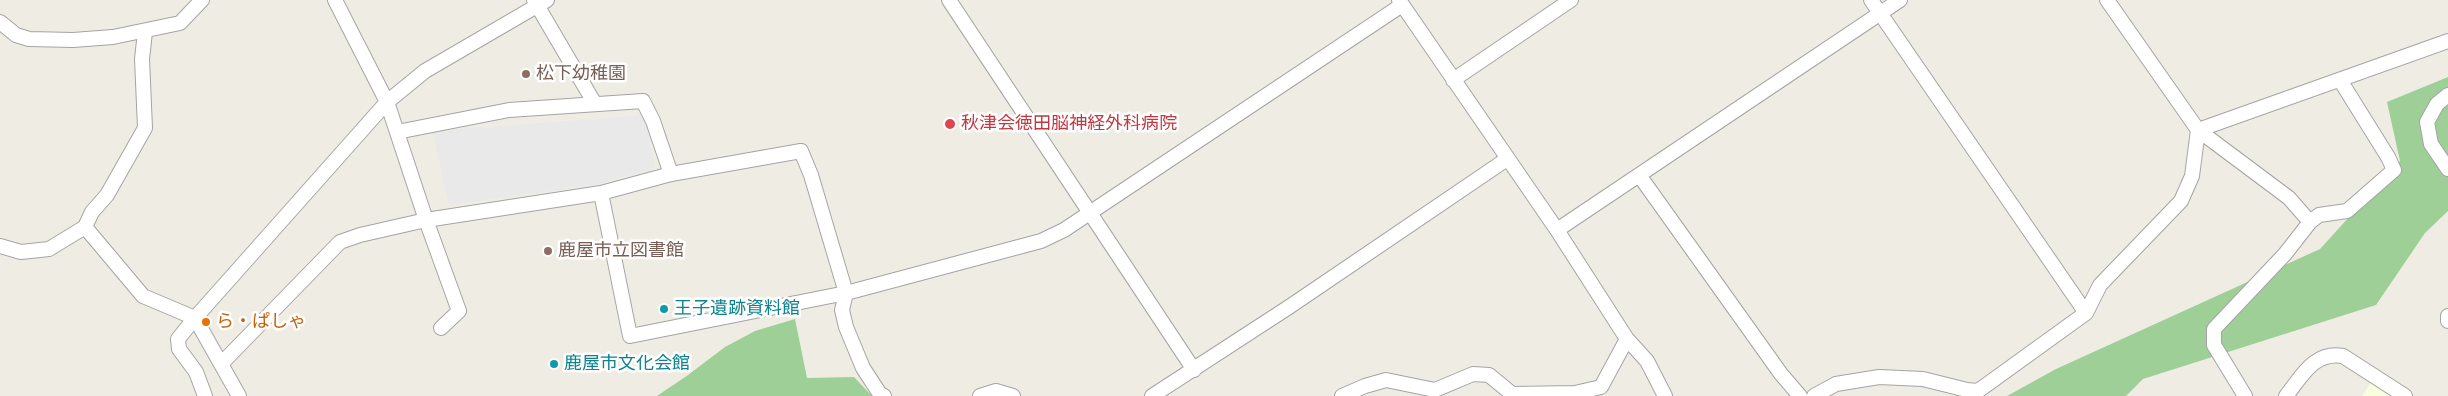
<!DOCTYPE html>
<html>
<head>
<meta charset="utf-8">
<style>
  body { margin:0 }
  canvas { display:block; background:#efede3 }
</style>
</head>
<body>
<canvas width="2448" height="396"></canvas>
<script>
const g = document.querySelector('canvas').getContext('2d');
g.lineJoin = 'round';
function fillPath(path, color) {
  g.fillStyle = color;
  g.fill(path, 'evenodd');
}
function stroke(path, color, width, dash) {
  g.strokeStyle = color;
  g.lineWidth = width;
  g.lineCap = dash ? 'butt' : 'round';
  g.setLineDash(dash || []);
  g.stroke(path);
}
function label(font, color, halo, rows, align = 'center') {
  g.font = font + ' "IBM Plex Sans","Noto Sans JP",sans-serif';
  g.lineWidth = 5;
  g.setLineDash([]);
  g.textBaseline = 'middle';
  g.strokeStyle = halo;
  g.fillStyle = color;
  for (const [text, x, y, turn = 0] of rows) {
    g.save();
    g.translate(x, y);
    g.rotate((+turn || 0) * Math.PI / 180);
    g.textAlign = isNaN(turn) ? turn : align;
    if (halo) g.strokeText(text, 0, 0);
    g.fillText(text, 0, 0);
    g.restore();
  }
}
const education = new Path2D(`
  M2372 381 2397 396H2362Z`);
const forest = new Path2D(`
  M2448 77V211L2425 233 2376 305 2143 379 2126 396H2007L2056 369 2320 249 2400 161 2387 102Z
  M795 319 807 378 854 377 872 396H657L688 375 725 347 755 331Z`);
const parking = new Path2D(`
  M645 115 655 168 596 185 449 205 432 131Z`);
const minor = new Path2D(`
  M335 0 387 102 426 220 459 311 441 328
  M534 0 595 104
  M949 0 1194 370
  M1399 0 1557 230 1627 339 1647 361 1665 396
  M1871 0 2086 313
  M2107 0 2198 130 2289 198 2310 222
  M0 22 16 35 29 39 73 40 113 37 180 23 202 0
  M1453 80 1571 0
  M2448 95 2437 104 2427 122 2431 144 2448 169
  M2198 130 2448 41
  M397 132 509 110 643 101 653 121 671 174
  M1639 175 1781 374 1800 396
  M601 193 630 336 846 293 842 310 846 327 863 368 880 394 884 396
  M85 227 143 296 195 318 239 396
  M1557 230 1900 0
  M0 246 21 252 49 249 85 227 92 212 107 195 145 128 142 59 145 32
  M2448 316V321
  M221 364 340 242 360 235 426 220 601 193 671 174 801 151 811 175 846 293 1041 241 1064 230 1402 5
  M205 396 196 372 179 349 178 339 195 318 387 102 425 71 547 0
  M980 396 996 391 1013 396
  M1152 396 1289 307 1507 159
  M1342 396 1365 386 1386 380 1435 390 1473 374 1489 375 1512 394 1575 393 1601 387 1627 339
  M1814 396 1836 384 1879 377 1923 379 1967 390 1978 391 2086 313 2100 285 2181 201 2192 176 2198 130
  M2245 396 2214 345V329L2285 254 2310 222 2319 215 2347 211 2394 170 2388 157 2340 80
  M2286 396C2302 376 2314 351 2343 356L2405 396`);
const markers = [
  [526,74,5,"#8d6e63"],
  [950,124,6,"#e0444e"],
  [548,251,5,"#8d6e63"],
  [664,309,5,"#0f9aa8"],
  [206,322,5,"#e8710a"],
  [554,364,5,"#0f9aa8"]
];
const educationNames = [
  ["松下幼稚園",536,74],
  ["鹿屋市立図書館",558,251]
];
const healthNames = [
  ["秋津会徳田脳神経外科病院",961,124]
];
const cultureNames = [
  ["王子遺跡資料館",674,309],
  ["鹿屋市文化会館",564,364]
];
const foodNames = [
  ["ら・ぱしゃ",216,322]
];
fillPath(education, '#f9ffdc');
fillPath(forest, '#9ecf97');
fillPath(parking, '#e9e9e9');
stroke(minor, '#a4a4a4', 16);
stroke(minor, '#fff', 14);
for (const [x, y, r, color] of markers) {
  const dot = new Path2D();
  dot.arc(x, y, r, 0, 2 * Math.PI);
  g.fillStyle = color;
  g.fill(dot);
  stroke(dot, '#fff', 2);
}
label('18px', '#785e54', '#fff', educationNames, 'left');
label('18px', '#be3a42', '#fff', healthNames, 'left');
label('18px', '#0d838f', '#fff', cultureNames, 'left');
label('18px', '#c56008', '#fff', foodNames, 'left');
</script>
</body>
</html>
